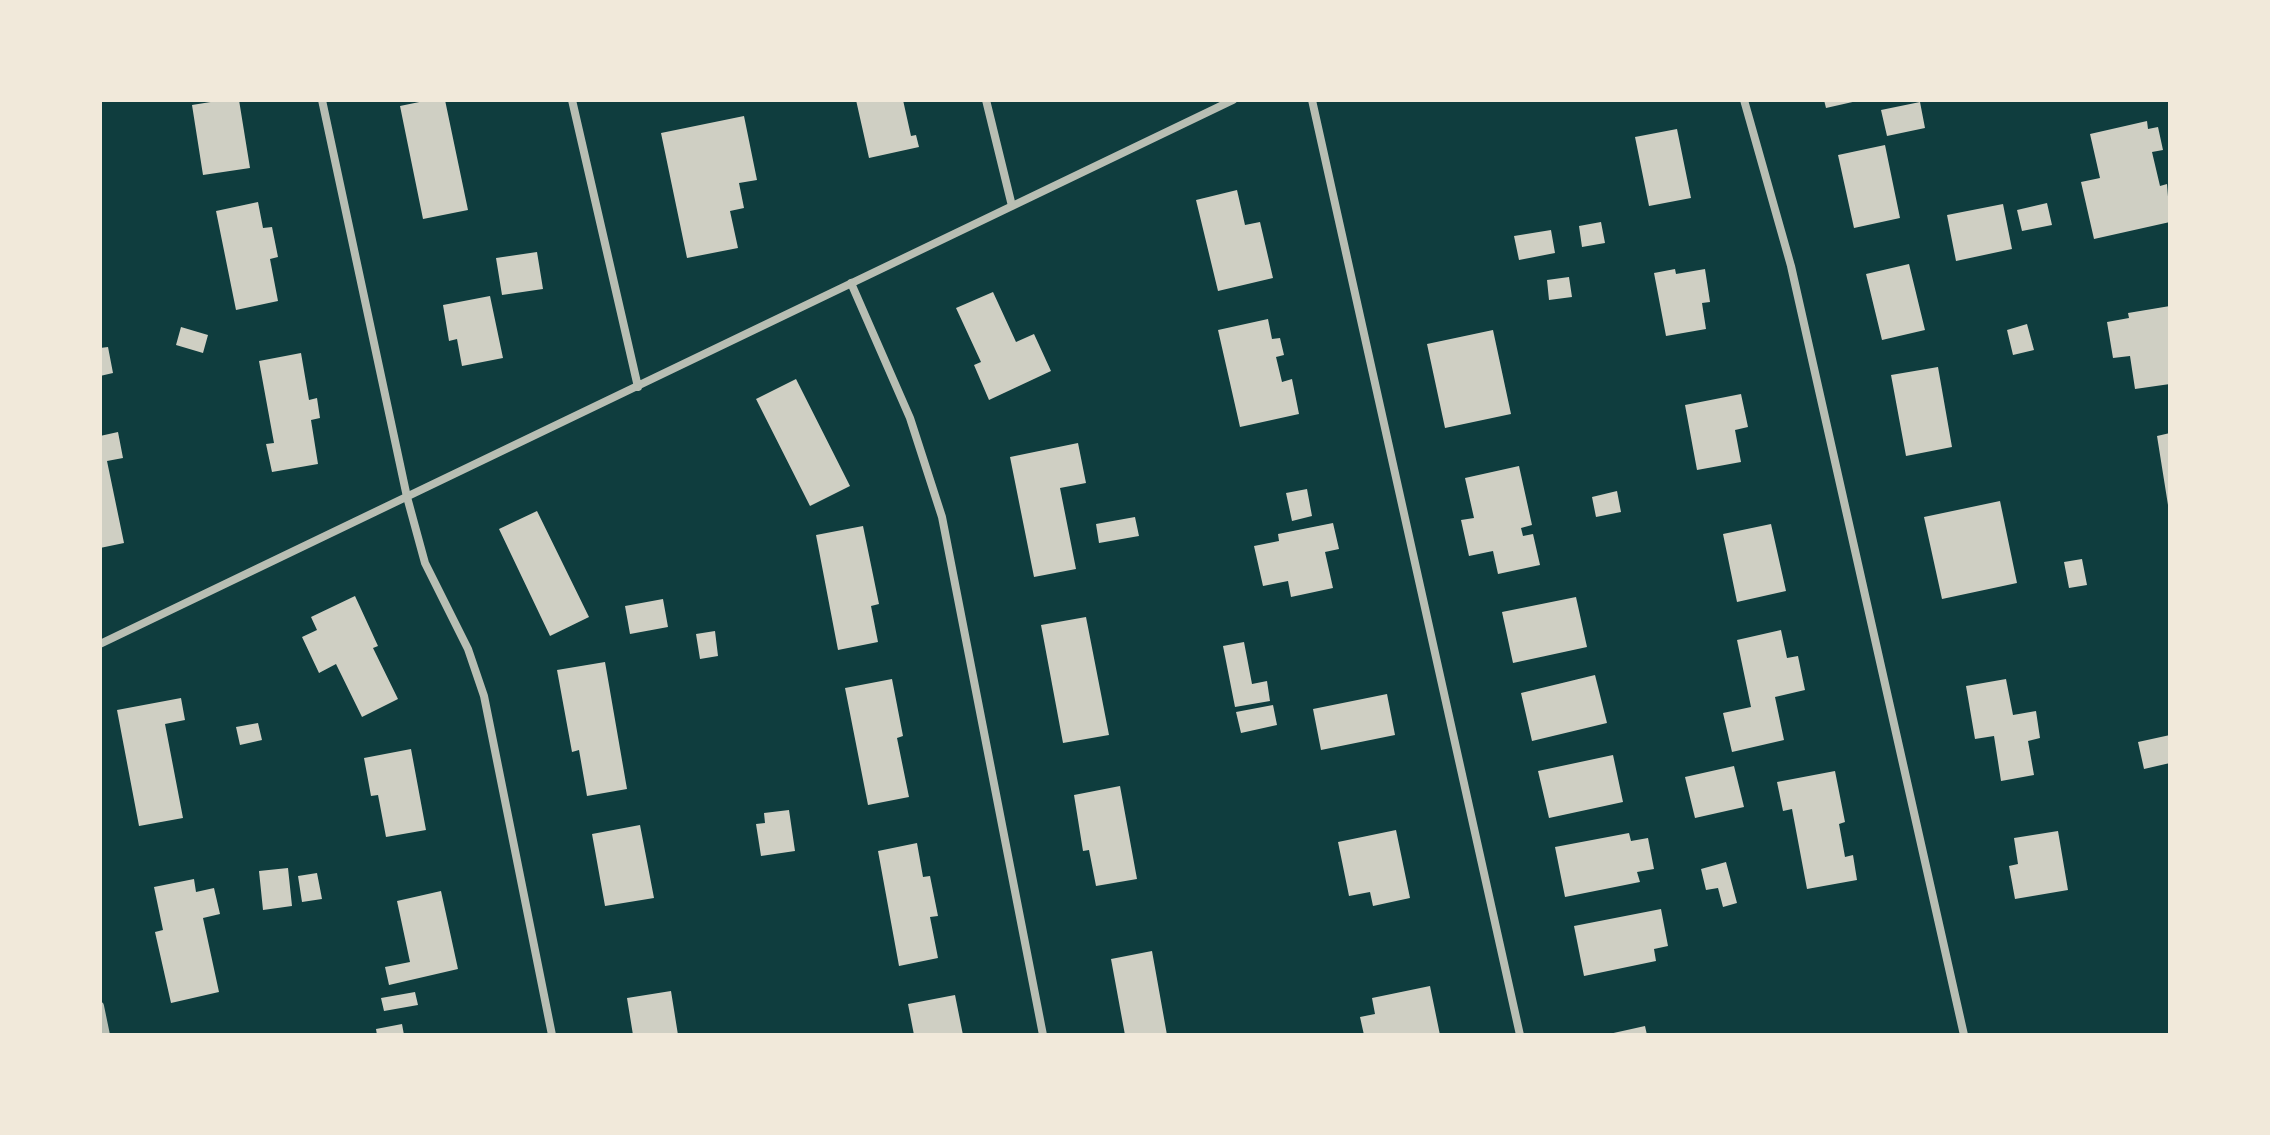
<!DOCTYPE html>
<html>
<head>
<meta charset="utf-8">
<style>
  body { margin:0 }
  #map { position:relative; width:2270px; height:1135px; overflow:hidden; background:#0f3d3e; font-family:Cabin,sans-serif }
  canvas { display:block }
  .frame { position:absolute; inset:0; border:102px solid #f1e9da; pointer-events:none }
</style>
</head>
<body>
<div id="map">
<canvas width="2270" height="1135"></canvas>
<div class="frame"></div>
</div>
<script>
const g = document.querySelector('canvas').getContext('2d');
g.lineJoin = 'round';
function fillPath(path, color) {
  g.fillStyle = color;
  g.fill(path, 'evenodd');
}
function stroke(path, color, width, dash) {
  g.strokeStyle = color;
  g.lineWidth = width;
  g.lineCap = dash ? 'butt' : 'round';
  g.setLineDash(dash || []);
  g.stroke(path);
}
const building = new Path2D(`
  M223 100H239L250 168 203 175 192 105Z
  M429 100H445L468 210 423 219 400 106Z
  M856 100H903L911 136 916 135 919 147 869 158Z
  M1824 100H1857V101L1826 108Z
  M1920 102 1925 128 1887 136 1881 110Z
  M744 116 757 180 739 183 744 208 730 211 738 248 687 258 661 133Z
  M2147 121 2148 129 2158 127 2163 150 2152 152 2160 186 2167 184 2170 222 2094 239 2081 182 2100 178 2090 134Z
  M1677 129 1691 198 1649 206 1635 137Z
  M1885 145 1900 218 1854 228 1838 155Z
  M1237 190 1245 225 1260 222 1273 278 1218 291 1196 200Z
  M258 202 263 228 272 227 278 257 270 259 278 301 236 310 216 211Z
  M2047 203 2052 225 2022 231 2017 210Z
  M2003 204 2012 249 1956 261 1947 215Z
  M1601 222 1605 243 1582 247 1579 226Z
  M1551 230 1555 253 1519 260 1514 236Z
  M537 252 543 289 502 295 496 258Z
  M1909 264 1925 330 1882 340 1866 274Z
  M1675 269 1676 274 1705 269 1710 302 1702 303 1706 329 1666 336 1654 273Z
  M1569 277 1572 297 1549 300 1547 280Z
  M993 292 1016 342 1034 334 1051 371 989 400 974 365 981 362 956 308Z
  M490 296 503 358 462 366 457 339 449 341 443 305Z
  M2170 306V384L2135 389 2130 356 2113 358 2107 322 2129 318 2128 313Z
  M1268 319 1272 339 1280 338 1284 355 1276 357 1282 382 1292 379 1299 414 1240 427 1218 330Z
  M2027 324 2034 350 2013 355 2007 330Z
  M181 327 208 335 203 353 176 345Z
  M1493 330 1511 414 1445 428 1427 344Z
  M108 347 113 373 100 376V348Z
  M301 353 309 400 317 398 320 418 311 420 318 464 272 472 266 444 274 443 259 361Z
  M1938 367 1952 447 1906 456 1891 375Z
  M796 379 850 486 810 506 756 399Z
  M1741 394 1748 427 1735 430 1741 462 1697 470 1685 405Z
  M118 432 123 458 107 461 124 543 100 548V436Z
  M2170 433V505H2168L2157 436Z
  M1078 443 1086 483 1060 488 1076 569 1034 577 1010 457Z
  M1519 466 1532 525 1521 528 1523 536 1533 534 1540 565 1498 574 1493 551 1469 556 1461 520 1474 518 1465 478Z
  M1307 489 1312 516 1292 521 1286 493Z
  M1617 491 1621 512 1596 517 1592 497Z
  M2000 501 2017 583 1942 599 1924 517Z
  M537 511 589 617 550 636 499 529Z
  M1135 517 1139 536 1099 543 1096 524Z
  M1333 523 1339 549 1325 552 1333 588 1291 597 1288 581 1263 586 1254 546 1279 541 1278 534Z
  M1771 524 1786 591 1737 602 1723 534Z
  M863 526 879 604 871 606 878 642 838 650 816 535Z
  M2082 559 2087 585 2069 588 2064 562Z
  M355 596 378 646 373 648 398 699 362 717 336 664 319 673 302 637 317 630 311 617Z
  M1576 597 1587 647 1513 663 1502 612Z
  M663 599 668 627 630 634 625 606Z
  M1086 617 1109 735 1063 743 1041 625Z
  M1781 630 1787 658 1798 656 1805 690 1775 697 1784 740 1732 752 1723 713 1751 707 1737 640Z
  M715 631 718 656 700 659 696 634Z
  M1244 642 1252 684 1267 681 1270 701 1235 707 1223 646Z
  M605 662 627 789 587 796 579 750 572 752 557 670Z
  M1595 675 1607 723 1532 741 1521 693Z
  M892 679 903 736 897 738 909 797 868 805 845 688Z
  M2006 679 2013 715 2036 711 2040 738 2028 741 2034 775 2001 781 1994 736 1975 739 1966 686Z
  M1387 694 1395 735 1321 750 1313 709Z
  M181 698 185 720 165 724 183 818 139 826 117 710Z
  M1273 705 1277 725 1241 733 1236 712Z
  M258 723 262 740 240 745 236 727Z
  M2170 735V763L2144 769 2138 742Z
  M411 749 426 830 386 837 378 795 371 796 364 758Z
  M1613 755 1623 802 1549 818 1538 771Z
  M1734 766 1744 807 1695 818 1685 777Z
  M1835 771 1845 822 1839 824 1845 857 1853 855 1857 880 1807 889 1792 809 1783 811 1777 782Z
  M1120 786 1137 879 1096 886 1089 850 1083 851 1074 795Z
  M789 810 795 851 761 856 756 824 765 823 764 813Z
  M640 825 654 898 605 906 592 834Z
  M1396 830 1410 898 1373 906 1370 892 1349 896 1338 842Z
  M2058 831 2068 890 2015 899 2009 866 2018 864 2014 838Z
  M1629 833 1631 841 1648 838 1654 869 1637 872 1640 882 1565 897 1555 847Z
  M917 843 923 877 930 876 938 916 930 917 938 958 899 966 878 851Z
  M1726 862 1737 903 1723 907 1718 888 1706 890 1701 869Z
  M288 868 292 906 263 910 259 871Z
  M317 873 322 899 302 902 298 876Z
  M194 879 196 892 214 888 220 914 203 918 219 992 171 1003 155 932 163 930 154 887Z
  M441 891 458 969 389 985 385 967 410 962 397 901Z
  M1661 909 1668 946 1654 949 1656 961 1584 976 1574 926Z
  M1152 951 1167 1035H1125L1111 959Z
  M1430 986 1440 1035H1364L1360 1017 1375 1014 1372 998Z
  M671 991 678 1035H633L627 998Z
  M415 992 418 1005 384 1011 381 998Z
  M955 995 963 1035H914L908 1004Z
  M402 1024 404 1035H377L376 1029Z
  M1645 1026 1647 1035H1610L1609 1034Z`);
const minor = new Path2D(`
  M322 100 407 497 425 563 468 649 484 696 552 1035
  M572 100 638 387
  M986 100 1012 206
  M1312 100 1520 1035
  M1744 100 1791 266 1964 1035
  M851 283 910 418 942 517 1043 1035
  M100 644 1233 100
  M100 1006 106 1035`);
fillPath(building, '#cfcfc3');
stroke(minor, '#b8beb3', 8);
</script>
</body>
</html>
